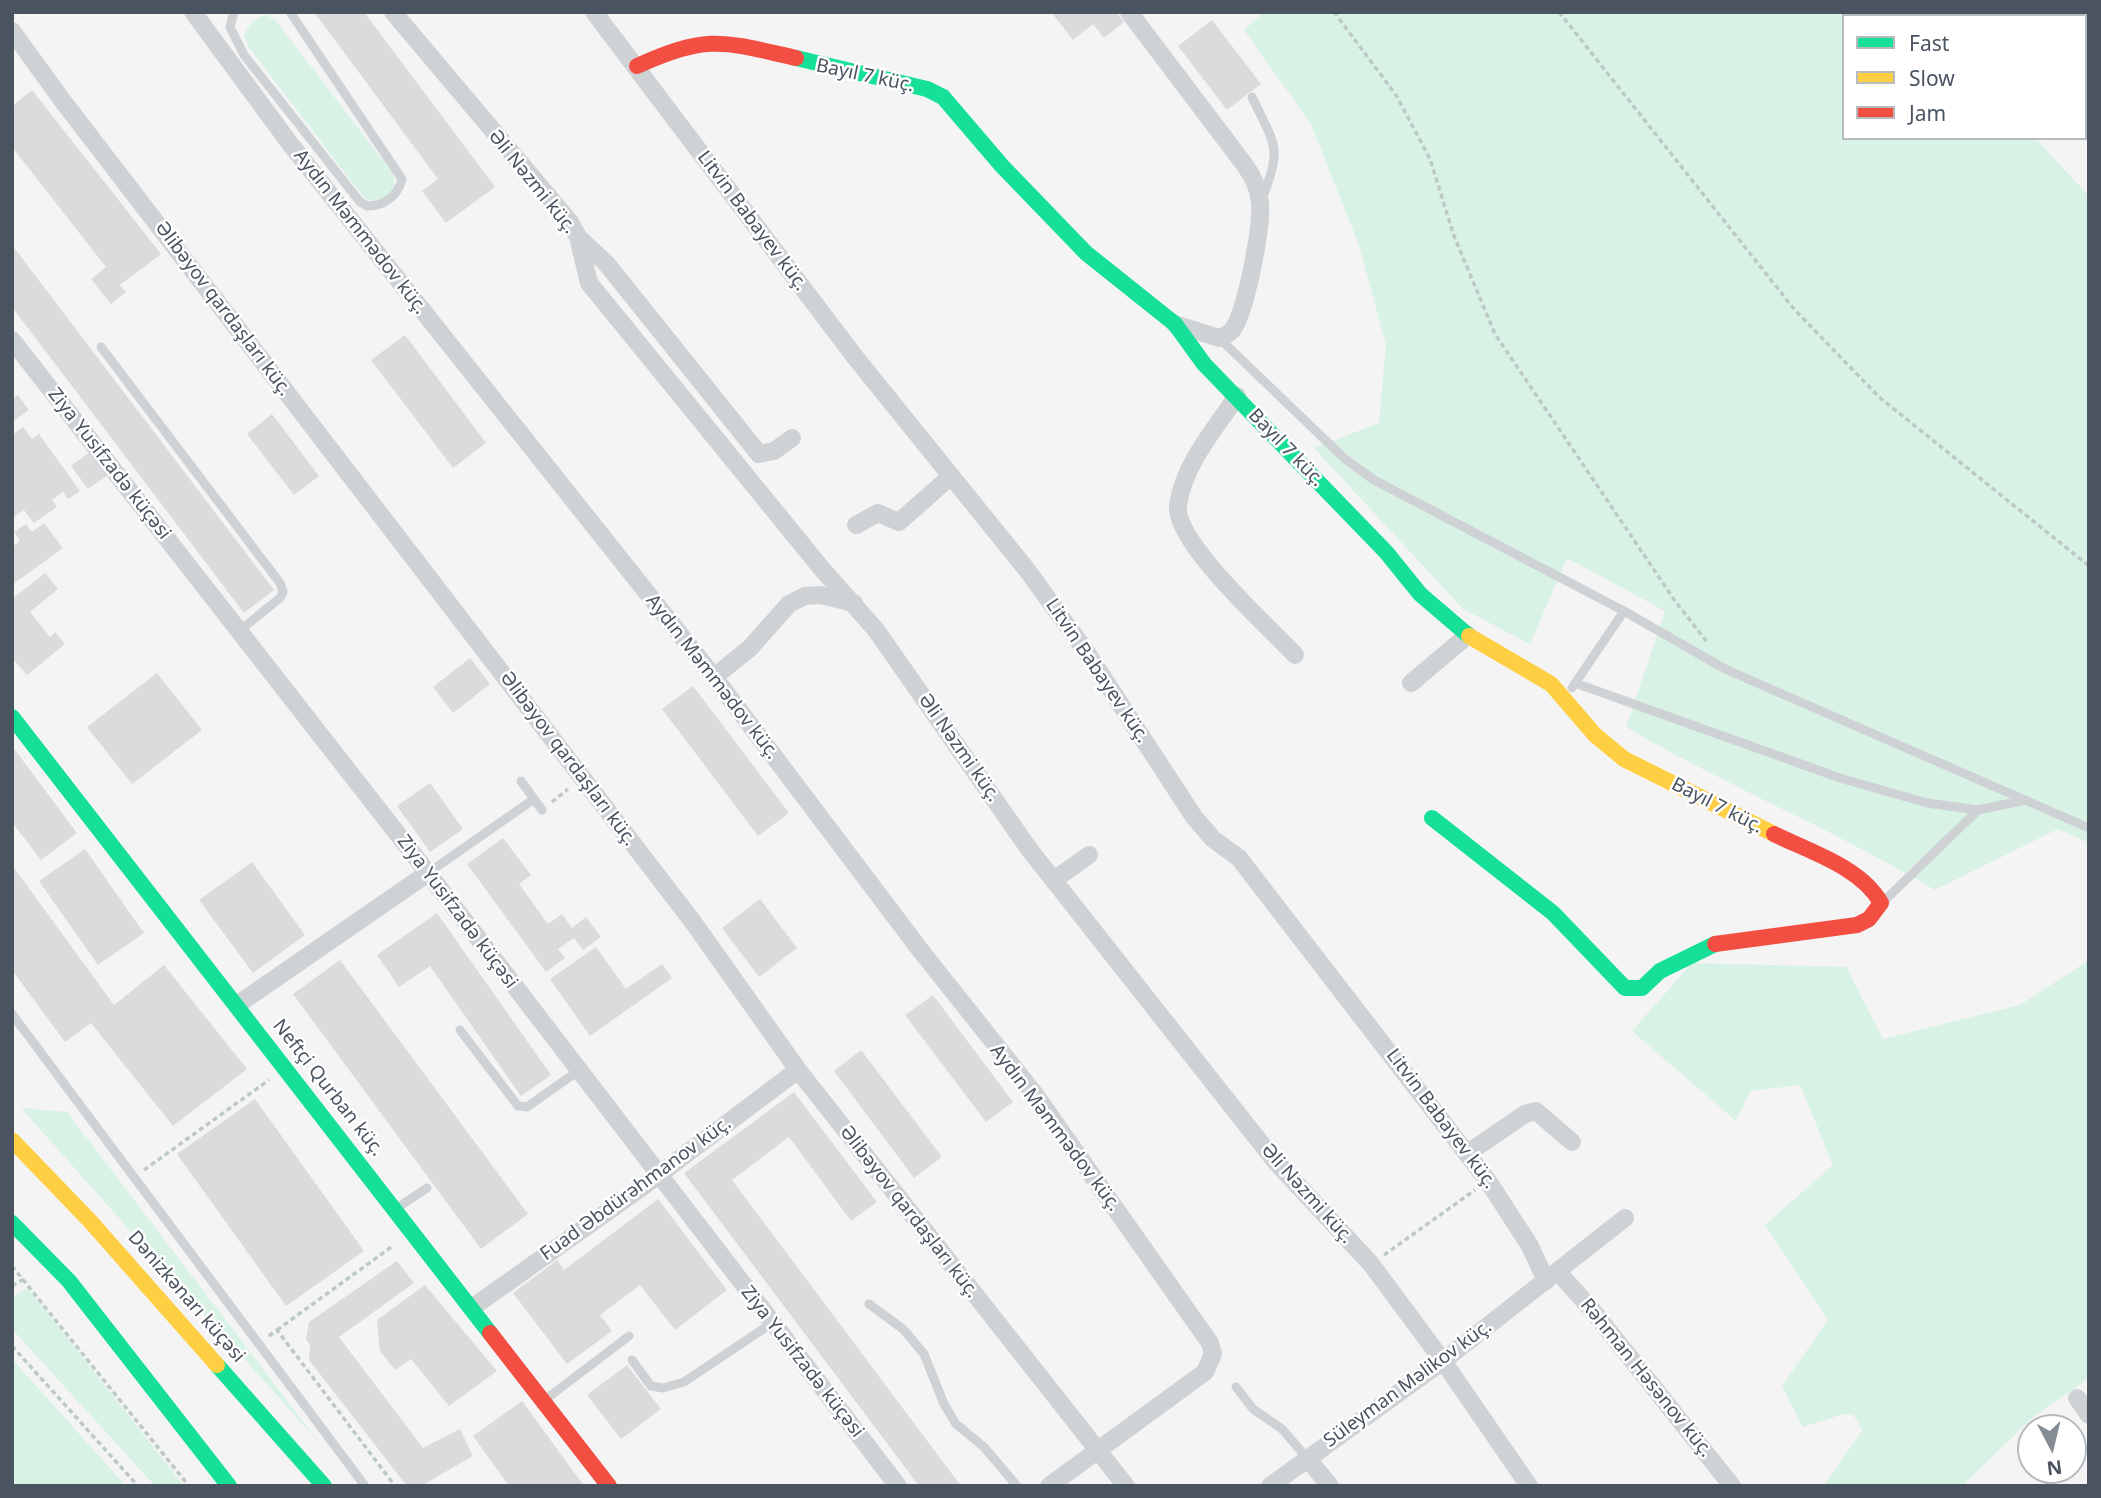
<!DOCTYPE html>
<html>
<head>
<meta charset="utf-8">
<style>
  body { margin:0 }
  #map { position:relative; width:2101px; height:1498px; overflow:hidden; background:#f4f4f4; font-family:"Noto Sans",sans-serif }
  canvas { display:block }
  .frame { position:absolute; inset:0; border:14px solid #4a5461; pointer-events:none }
  .legend { position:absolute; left:1842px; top:14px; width:245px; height:126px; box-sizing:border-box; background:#fff; border:2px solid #b7bbc0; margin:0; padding:9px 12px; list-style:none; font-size:21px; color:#4a5461 }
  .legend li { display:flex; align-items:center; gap:14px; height:35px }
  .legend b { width:35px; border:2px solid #b7bbc0 }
  .north { position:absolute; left:2017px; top:1414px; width:70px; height:70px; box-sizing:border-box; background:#fff; border:2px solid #b7bbc0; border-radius:50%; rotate:173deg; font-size:19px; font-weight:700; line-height:28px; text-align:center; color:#4a5461 }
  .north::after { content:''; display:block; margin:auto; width:24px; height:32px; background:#868c94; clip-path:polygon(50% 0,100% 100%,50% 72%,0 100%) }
</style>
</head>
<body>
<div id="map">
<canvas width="2101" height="1498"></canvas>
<div class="frame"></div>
<ul class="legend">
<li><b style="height:9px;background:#16e098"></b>Fast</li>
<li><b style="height:9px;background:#ffcf43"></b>Slow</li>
<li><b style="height:9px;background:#f24e42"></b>Jam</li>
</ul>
<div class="north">N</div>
</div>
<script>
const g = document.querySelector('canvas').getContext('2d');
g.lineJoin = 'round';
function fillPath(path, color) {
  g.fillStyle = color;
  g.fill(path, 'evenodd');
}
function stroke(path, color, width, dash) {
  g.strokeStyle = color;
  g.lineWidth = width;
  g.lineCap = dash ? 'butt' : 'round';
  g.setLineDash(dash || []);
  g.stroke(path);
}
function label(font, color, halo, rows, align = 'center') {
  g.font = font + ' "Noto Sans",sans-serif';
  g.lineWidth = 5;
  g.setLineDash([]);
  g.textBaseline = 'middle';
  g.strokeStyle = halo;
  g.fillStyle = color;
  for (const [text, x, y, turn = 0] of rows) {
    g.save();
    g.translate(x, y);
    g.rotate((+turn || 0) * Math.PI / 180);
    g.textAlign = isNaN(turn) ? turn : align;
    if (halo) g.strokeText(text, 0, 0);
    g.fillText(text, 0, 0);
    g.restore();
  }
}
const green = new Path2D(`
  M1264 12H1912L1915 16H1844V138H2035L2089 196V843L2058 829 1935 890C1835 830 1726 786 1626 727L1665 611 1567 558 1530 644 1463 609 1314 448 1379 423 1386 345 1359 245 1311 124 1244 30Z
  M267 15 277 22 394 175V191C384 200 378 204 364 198L248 46 244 35C249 24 255 18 267 15Z
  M2089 960V1378L2033 1417 1962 1486H1823L1863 1430 1853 1415 1844 1414 1803 1427 1782 1386 1828 1320 1765 1225 1833 1165 1800 1085 1750 1091 1736 1121 1632 1031 1692 963 1846 967 1883 1039 2020 1005Z
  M21 1108 67 1112 321 1445Z
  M28 1288 184 1486H155L12 1329V1297Z
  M12 1359 126 1486H14Z`);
const building = new Path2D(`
  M314 12H364L495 187 446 223 422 191 438 179Z
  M1051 12H1116L1124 22 1104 38 1093 24 1073 40Z
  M1212 20 1261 84 1227 110 1178 46Z
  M32 90 161 254 120 285 126 292 111 304 91 279 106 267 12 147V106Z
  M12 245 274 590 244 613 12 307Z
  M405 335 486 443 453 468 371 360Z
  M18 395 29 410 12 422V399Z
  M272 414 319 476 294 495 247 434Z
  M23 427 32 439 39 434 80 491 68 499 63 492 52 500 57 507 34 523 24 510 12 518V435Z
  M91 451 108 475 88 489 71 466Z
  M44 523 63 548 12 585V547L20 541 14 532 26 524 32 532Z
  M45 573 58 589 30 612 50 637 55 632 65 644 27 675 12 658V599Z
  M470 658 490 684 453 713 433 687Z
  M157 673 202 730 132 784 87 727Z
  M693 686 789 813 758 836 662 709Z
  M12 746 77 833 41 860 12 822Z
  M430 783 463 829 430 852 397 806Z
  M503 838 531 875 519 884 548 924 562 914 572 928 586 917 601 937 583 950 574 938 558 949 565 958 546 972 467 864Z
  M85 849 144 933 98 965 39 881Z
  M252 862 305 935 253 973 199 900Z
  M12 865 114 1005 164 965 247 1069 173 1126 91 1023 65 1042 12 970Z
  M760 899 797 948 759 977 722 928Z
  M437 913 551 1075 521 1096 430 966 399 987 377 955Z
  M596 947 626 989 662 964 672 978 590 1036 550 979Z
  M340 960 528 1214 481 1249 293 994Z
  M933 995 1013 1102 986 1122 905 1015Z
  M861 1050 942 1157 914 1178 834 1071Z
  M794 1092 877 1202 851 1221 789 1137 732 1180 961 1486H919L684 1173Z
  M255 1099 364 1251 286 1306 177 1154Z
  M658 1199 727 1290 675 1330 640 1285 600 1315 612 1331 567 1364 513 1293 557 1260 564 1270Z
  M397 1261 414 1283 339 1337 423 1448 460 1429 473 1456 421 1486H407L309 1360 310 1345 306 1339 309 1322Z
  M425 1285 497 1371 449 1406 411 1359 395 1370 380 1351 377 1320Z
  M627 1365 661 1409 621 1439 587 1395Z
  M522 1401 584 1486H509L473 1436Z`);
const path = new Path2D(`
  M1334 12 1396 95 1430 159 1454 236 1495 334 1675 601 1707 642
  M1559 12 1794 309 1879 397 2089 566
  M552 802 568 789
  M144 1170 269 1080
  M1384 1255 1475 1190
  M12 1266 189 1486
  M12 1286 24 1279
  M277 1330 394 1245
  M269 1336 277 1330 395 1486
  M12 1346 138 1486`);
const lane = new Path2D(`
  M234 12 230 27 244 55 360 202 367 206C384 206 398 196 402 179L290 12
  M1252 97C1275 146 1283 146 1262 199
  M1219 338 1345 459 1374 480 1624 611 1725 669 2089 828
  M101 347 280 583 283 592 280 598 239 631
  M1575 683 1843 779 1927 803 1978 810 2026 800
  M1572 688 1624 611
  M521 781 542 810
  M428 873 534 799
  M1883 902 1978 810
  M12 1014 365 1486
  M460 1030 518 1106 527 1107 578 1071
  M397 1208 427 1188
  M869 1304 903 1329 924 1354 944 1404 956 1424 984 1447 1017 1486
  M632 1360 651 1386 663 1388 684 1382 772 1323
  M1236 1387 1253 1409 1282 1429 1307 1458
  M546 1399 629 1336`);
const street = new Path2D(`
  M193 12 291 145 714 677 921 951 1034 1093 1210 1343 1213 1354 1205 1372 1049 1486
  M393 12 570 222 578 237 589 283 822 569 876 630 1029 849 1275 1161 1371 1264 1443 1361 1529 1486
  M594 12 855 357 1027 570 1085 650 1194 817 1213 839 1239 858 1488 1181 1530 1246 1546 1281
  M1129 12 1244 164C1253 176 1259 188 1260 203 1262 227 1246 311 1233 329 1230 334 1224 336 1219 338L1175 324
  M12 31 62 100 693 922 798 1070 1126 1486
  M578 237 606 263 759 454 774 451 792 438
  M12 340 428 873 898 1486
  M1237 396C1215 429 1184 464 1178 505 1173 541 1269 627 1295 655
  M856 525 878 513 899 522 950 477
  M714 677 750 648 789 604 805 596 820 595 854 603
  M1411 683 1468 635
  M1054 880 1089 855
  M237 1005 428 873
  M1468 1153 1525 1114 1536 1111 1572 1142
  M1558 1272 1593 1311 1732 1486
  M473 1307 641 1188 798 1070
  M2077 1398 2089 1415
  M1307 1458 1330 1486
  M1270 1486 1443 1361 1625 1218`);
const fast = new Path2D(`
  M796 58 927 89 943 97 1002 166 1086 253 1175 324 1204 364 1386 552 1420 594 1469 636
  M12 717 490 1333
  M1432 818 1553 913 1625 988H1642L1660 971 1715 944
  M12 1223 69 1281 229 1486
  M217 1365 324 1486`);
const slow = new Path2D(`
  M1469 636 1551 684 1595 735 1624 759 1774 834
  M12 1140 90 1221 217 1365`);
const jam = new Path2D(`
  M637 66C709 34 722 41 796 58
  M1715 944 1857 925 1869 919 1881 903C1861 867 1810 852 1774 834
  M490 1333 609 1486`);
const streetNames = [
  ["Bayıl 7 küç.",865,76,12],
  ["Əli Nəzmi küç.",532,182,51],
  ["Litvin Babayev küç.",752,221,53],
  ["Aydın Məmmədov küç.",360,232,52],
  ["Əlibəyov qardaşları küç.",223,309,53],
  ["Bayıl 7 küç.",1286,448,46],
  ["Ziya Yusifzadə küçəsi",109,464,52],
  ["Litvin Babayev küç.",1097,671,56],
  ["Aydın Məmmədov küç.",712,677,52],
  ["Əli Nəzmi küç.",959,748,55],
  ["Əlibəyov qardaşları küç.",568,759,53],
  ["Bayıl 7 küç.",1717,806,27],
  ["Ziya Yusifzadə küçəsi",457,912,53],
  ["Neftçi Qurban küç.",328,1088,52],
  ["Litvin Babayev küç.",1441,1119,53],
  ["Aydın Məmmədov küç.",1055,1128,53],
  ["Fuad Əbdürəhmanov küç.",636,1189,-36],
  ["Əli Nəzmi küç.",1307,1194,48],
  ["Əlibəyov qardaşları küç.",909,1212,52],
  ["Dənizkənarı küçəsi",186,1297,49],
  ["Ziya Yusifzadə küçəsi",802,1362,52],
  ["Rəhman Həsənov küç.",1646,1378,51],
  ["Süleyman Məlikov küç.",1408,1384,-36]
];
fillPath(green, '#d8f2e5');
fillPath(building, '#dbdbdd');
stroke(path, '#bdc9c6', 3.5, [5, 3.5]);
stroke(lane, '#cfd2d5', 9);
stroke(street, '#cfd2d5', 18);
stroke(fast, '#16e098', 16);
stroke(slow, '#ffcf43', 16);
stroke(jam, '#f24e42', 16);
label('19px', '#4a5461', '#fff', streetNames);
</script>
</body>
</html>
